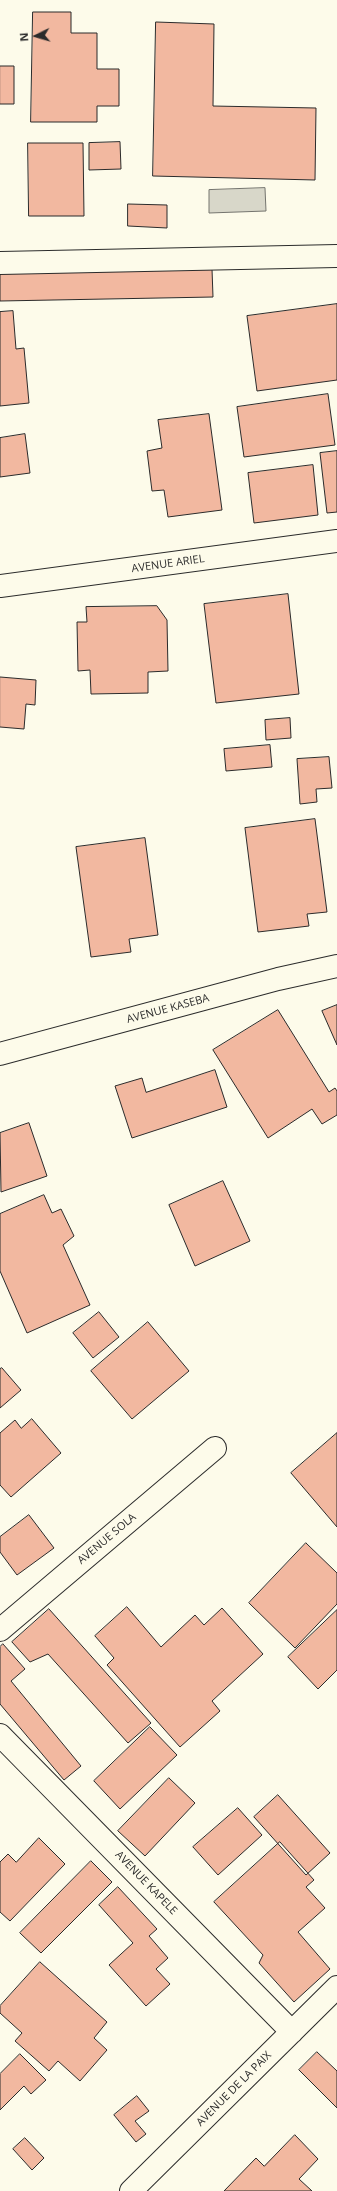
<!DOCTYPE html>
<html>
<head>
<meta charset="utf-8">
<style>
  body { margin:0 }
  #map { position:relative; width:337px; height:2191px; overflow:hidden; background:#fdfbea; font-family:"Open Sans",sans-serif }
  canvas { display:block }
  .north { position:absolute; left:16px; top:16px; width:40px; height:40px; -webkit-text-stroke:3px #fdfbea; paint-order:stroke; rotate:265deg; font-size:11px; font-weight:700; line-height:16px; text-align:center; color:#2b2b2b }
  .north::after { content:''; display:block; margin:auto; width:14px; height:18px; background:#2b2b2b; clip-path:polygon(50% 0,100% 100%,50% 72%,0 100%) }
</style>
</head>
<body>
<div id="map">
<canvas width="337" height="2191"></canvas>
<div class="north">N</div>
</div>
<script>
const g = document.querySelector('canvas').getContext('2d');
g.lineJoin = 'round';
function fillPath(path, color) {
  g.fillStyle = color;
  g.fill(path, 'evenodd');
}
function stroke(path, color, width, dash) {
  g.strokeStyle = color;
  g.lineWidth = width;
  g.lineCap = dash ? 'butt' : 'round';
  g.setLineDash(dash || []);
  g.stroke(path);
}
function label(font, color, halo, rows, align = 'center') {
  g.font = font + ' "Open Sans",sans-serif';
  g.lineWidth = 3;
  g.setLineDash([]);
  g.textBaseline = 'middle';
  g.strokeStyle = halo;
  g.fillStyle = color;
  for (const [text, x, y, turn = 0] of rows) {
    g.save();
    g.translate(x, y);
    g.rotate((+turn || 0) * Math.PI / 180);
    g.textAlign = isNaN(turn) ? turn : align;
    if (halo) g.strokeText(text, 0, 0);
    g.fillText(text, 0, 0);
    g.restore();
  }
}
const water = new Path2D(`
  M265 188 266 211 209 213V190Z`);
const building = new Path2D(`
  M33 12H71V33H97V69H119V106H97V122H31Z
  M156 22 214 24 213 106 316 108 315 180 153 176Z
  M0 66H14V104H0Z
  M120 142 121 169 89 170V143Z
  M28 143H83L84 216H29Z
  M128 204 167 205V228L128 226Z
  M212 269 213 297 0 301V272Z
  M337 304V380L257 391 247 316Z
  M13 311 16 349 24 348 29 403 0 406V312Z
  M328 394 335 445 244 457 237 407Z
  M209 414 222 510 168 517 164 490 152 491 147 451 162 448 158 420Z
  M25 434 30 473 0 477V438Z
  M337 451V512L327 513 320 453Z
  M313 465 318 515 254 523 248 473Z
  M288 594 299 694 216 703 204 604Z
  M157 606 167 620 168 671 148 672V693L91 694 90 670 78 671 77 622H87L86 607Z
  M0 677 36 680 35 705 26 704 24 729 0 727Z
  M290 718 291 738 266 740 265 720Z
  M270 745 272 767 226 771 224 749Z
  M329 757 332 788 316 789 317 802 300 804 297 759Z
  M315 819 327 912 307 914 309 926 258 932 245 828Z
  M145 838 158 935 129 939 131 952 91 957 76 847Z
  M337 1005V1045L322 1011Z
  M278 1010 329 1092 335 1088 337 1091V1115L322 1124 312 1109 268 1138 213 1050Z
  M215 1070 227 1107 132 1138 115 1086 142 1078 146 1092Z
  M29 1123 47 1176 1 1192 0 1133Z
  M223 1181 250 1241 195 1266 169 1205Z
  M44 1195 52 1213 61 1209 74 1236 63 1245 90 1305 27 1333 0 1271V1214Z
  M99 1312 119 1337 93 1358 73 1333Z
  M148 1322 189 1371 132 1419 91 1371Z
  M2 1368 21 1390 0 1408V1369Z
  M32 1419 61 1453 11 1497 0 1485V1433L15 1420 21 1428Z
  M337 1433V1527L291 1473Z
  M29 1515 54 1548 17 1575 0 1552V1537Z
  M306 1543 337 1573V1604L295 1648 249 1603Z
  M127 1607 161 1647 195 1615 204 1625 222 1608 263 1654 212 1701 220 1711 180 1747 107 1665 114 1658 95 1636Z
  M49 1609 151 1723 128 1743 48 1654 30 1662 12 1642Z
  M337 1610V1670L318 1689 288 1657Z
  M3 1644 25 1669 11 1681 81 1766 64 1780 0 1704V1647Z
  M150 1727 177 1755 120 1809 94 1781Z
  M169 1778 195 1803 145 1856 118 1831Z
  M278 1795 330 1853 306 1875 254 1817Z
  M238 1808 262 1835 218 1875 193 1847Z
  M39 1838 65 1864 10 1921 0 1912V1862L8 1854 16 1862Z
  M280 1842 314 1880 306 1887 325 1908 298 1932 330 1969 294 2002 259 1963 263 1955 214 1902Z
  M91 1861 112 1882 41 1953 20 1933Z
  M118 1887 157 1929 149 1936 168 1958 156 1969 170 1984 146 2006 109 1965 133 1943 99 1905Z
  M40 1962 107 2022 94 2038 107 2050 80 2081 58 2061 49 2071 15 2041 22 2033 0 2013V2006Z
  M317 2052 337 2071V2108L299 2070Z
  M20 2054 46 2080 31 2094 24 2086 0 2110V2074Z
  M137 2096 149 2111 135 2121 146 2134 136 2142 114 2115Z
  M295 2135 318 2159 299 2179 312 2191H224L256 2158 264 2166Z
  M25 2138 44 2158 32 2170 13 2149Z`);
const minor = new Path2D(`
  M0 263 337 256
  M0 586 337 541
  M0 1054 278 979 337 966
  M0 1630 215 1448
  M0 1735 292 2032
  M131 2191 337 1987`);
const streetNames = [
  ["AVENUE ARIEL",168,564,-8],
  ["AVENUE KASEBA",168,1009,-15],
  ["AVENUE SOLA",107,1539,-40],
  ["AVENUE KAPELE",146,1883,46],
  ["AVENUE DE LA PAIX",234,2089,-45]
];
fillPath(water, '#d8d7c9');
stroke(water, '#74746e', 1);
fillPath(building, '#f2b8a0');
stroke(building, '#2b2b2b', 1);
stroke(minor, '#2b2b2b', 24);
stroke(minor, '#fdfbea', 22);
label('11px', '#2b2b2b', '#fdfbea', streetNames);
</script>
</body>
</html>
